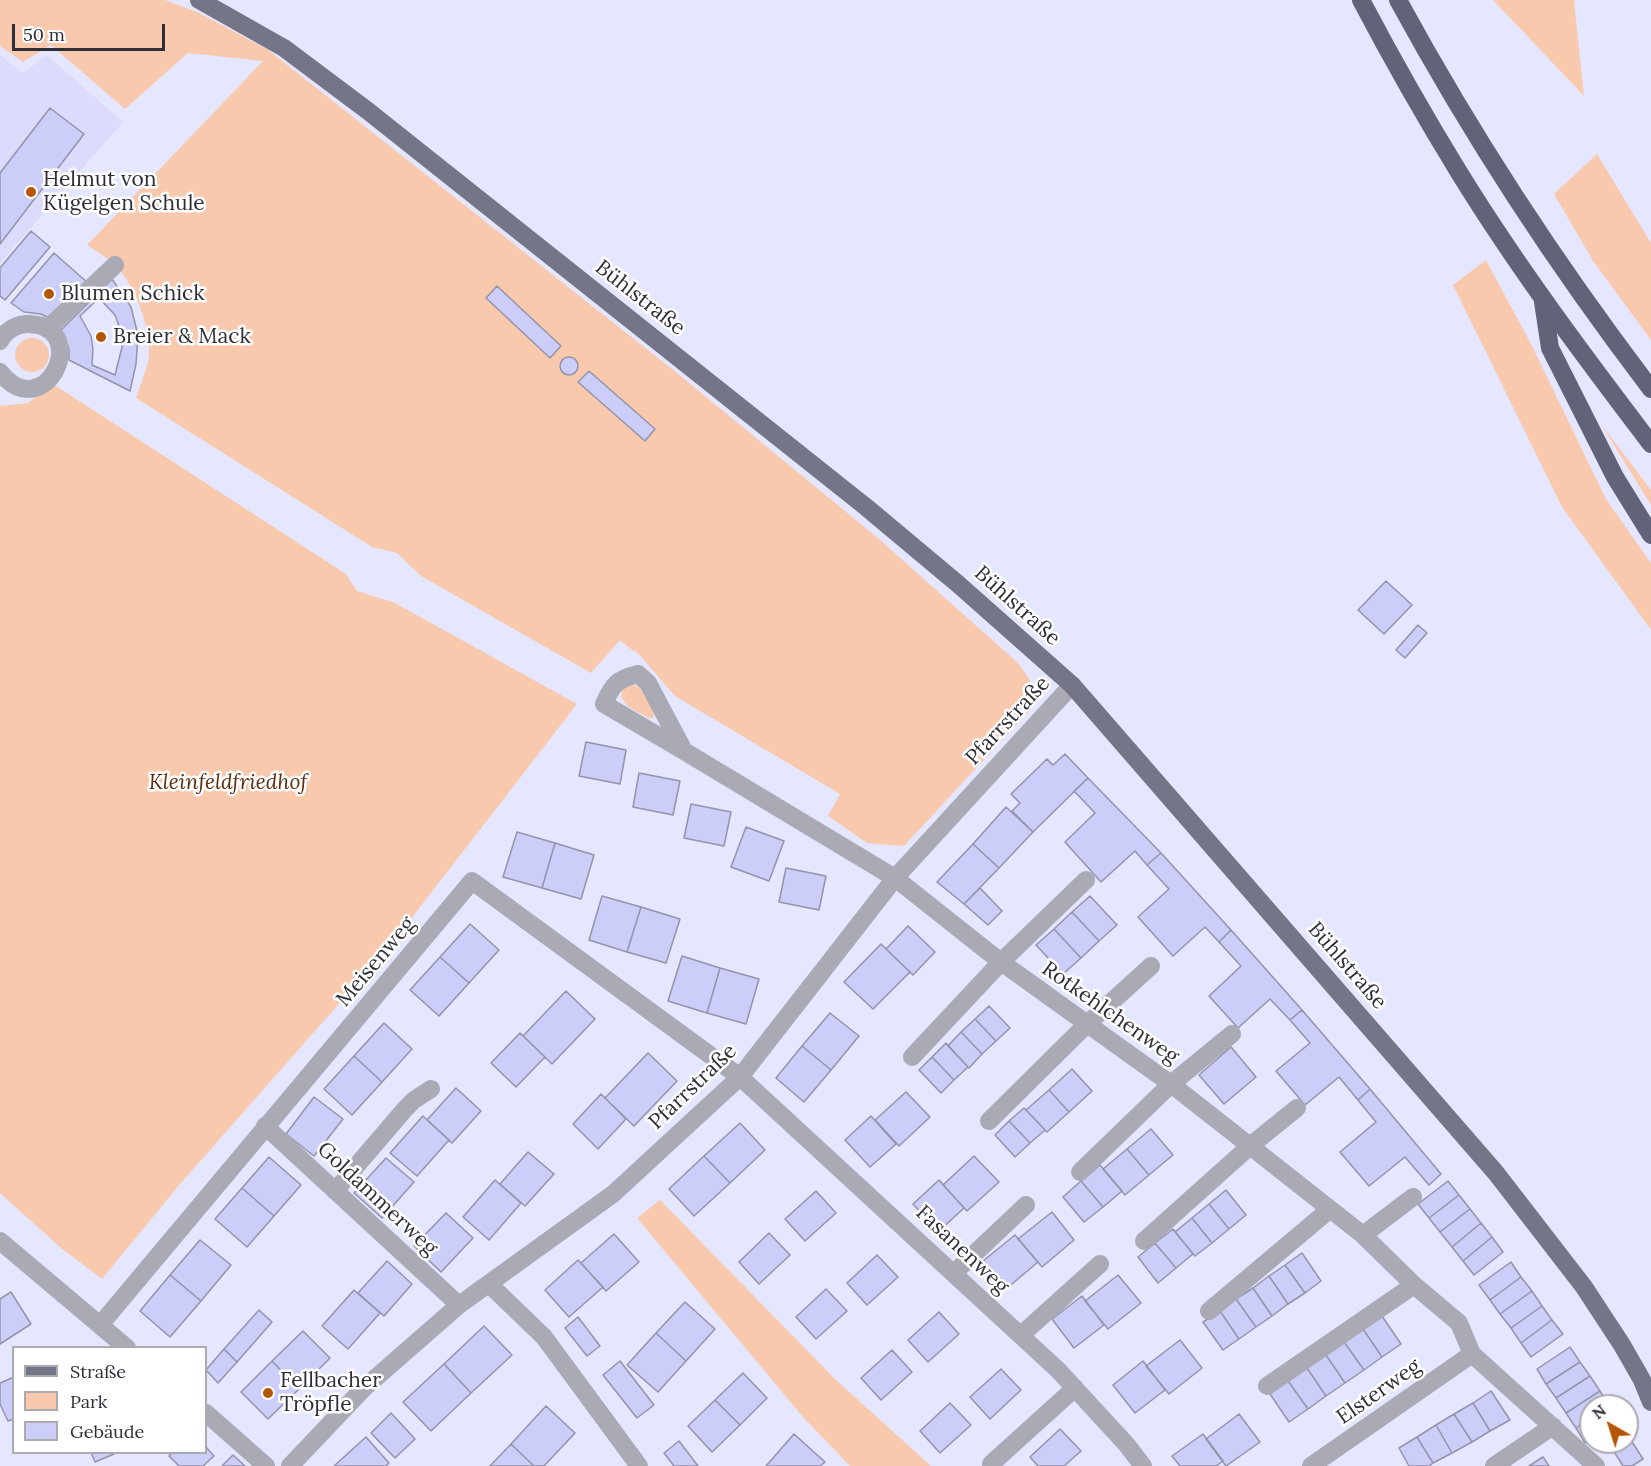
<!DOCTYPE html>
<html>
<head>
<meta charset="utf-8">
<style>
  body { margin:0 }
  #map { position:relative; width:1651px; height:1466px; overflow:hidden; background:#e5e6ff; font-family:Lora,serif }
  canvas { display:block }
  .legend { position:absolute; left:12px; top:1346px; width:195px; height:108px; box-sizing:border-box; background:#fff; border:2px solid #ababaf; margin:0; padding:8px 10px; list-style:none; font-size:18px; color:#2e2e38 }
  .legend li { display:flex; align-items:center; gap:12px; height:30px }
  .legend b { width:30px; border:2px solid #ababaf }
  .north { position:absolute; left:1579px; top:1394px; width:60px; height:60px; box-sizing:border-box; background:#fff; border:2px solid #ababaf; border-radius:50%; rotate:321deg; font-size:16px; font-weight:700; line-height:24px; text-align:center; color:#2e2e38 }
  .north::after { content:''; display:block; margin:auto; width:21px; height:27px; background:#b45603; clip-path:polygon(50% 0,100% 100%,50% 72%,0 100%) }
  .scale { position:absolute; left:12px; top:24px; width:153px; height:27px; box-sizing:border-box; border:3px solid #2e2e38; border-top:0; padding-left:8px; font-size:18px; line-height:21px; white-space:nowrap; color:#2e2e38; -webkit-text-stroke:4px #fff; paint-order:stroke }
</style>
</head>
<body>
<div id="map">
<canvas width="1651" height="1466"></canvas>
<ul class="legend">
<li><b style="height:8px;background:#757588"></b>Straße</li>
<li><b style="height:16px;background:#f9c9ad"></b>Park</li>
<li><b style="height:16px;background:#cccdf9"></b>Gebäude</li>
</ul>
<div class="north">N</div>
<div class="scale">50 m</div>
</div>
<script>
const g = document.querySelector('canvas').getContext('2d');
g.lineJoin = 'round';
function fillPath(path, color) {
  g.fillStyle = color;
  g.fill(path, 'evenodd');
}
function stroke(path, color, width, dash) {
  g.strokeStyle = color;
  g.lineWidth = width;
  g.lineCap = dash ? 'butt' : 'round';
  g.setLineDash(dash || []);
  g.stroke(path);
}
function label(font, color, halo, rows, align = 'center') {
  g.font = font + ' Lora,serif';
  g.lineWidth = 5;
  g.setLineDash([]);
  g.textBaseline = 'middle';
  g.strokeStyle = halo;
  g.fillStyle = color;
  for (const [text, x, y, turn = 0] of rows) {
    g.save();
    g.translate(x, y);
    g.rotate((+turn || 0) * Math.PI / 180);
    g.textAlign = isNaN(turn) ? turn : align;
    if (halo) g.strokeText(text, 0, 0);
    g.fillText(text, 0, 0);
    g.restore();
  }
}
const built = new Path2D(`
  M0 55 23 73 47 55 123 122 0 263Z`);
const green = new Path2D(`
  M0 0H165L197 12 267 49 677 373 879 539 1018 663 1030 680 1031 709 904 846 867 843 828 816 840 794 675 696 635 650 633 651 620 640 591 673 421 576 397 553 372 547 136 398C140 386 145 374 148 362 154 334 135 284 114 264 106 257 96 251 87 245L263 61 188 53 125 109 51 45 23 62 0 46Z
  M1493 0H1574L1584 96Z
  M1597 154 1651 243V340L1593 261 1554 194Z
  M1486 260 1532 346 1606 499 1651 563V630L1562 507 1453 285Z
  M15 355a17 17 0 1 1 34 0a17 17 0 1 1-34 0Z
  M53 384 346 574 357 591 395 603 577 704 390 946 180 1184 102 1279 61 1248 0 1193V406L28 403Z
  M1601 424 1651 490V505Z
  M631 684 640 688 655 712 653 718H649C637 711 615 704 623 687Z
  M660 1200 836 1380 931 1466H850L803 1417 637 1218Z`);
const building = new Path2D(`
  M50 108 84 134 0 244V173Z
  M31 231 50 247 5 300 0 296V268Z
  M54 253 89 284 53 320 41 314 24 312 11 303Z
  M112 279 131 307 138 335 136 364 130 391 69 360V349L61 330Z
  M497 286 561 346 550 358 486 298Z
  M99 298 115 315 122 334V347L115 375 92 365 93 349 91 336 80 316Z
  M560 366a9 9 0 1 1 18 0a9 9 0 1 1-18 0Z
  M589 371 655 429 645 441 578 382Z
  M1386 581 1412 605 1384 634 1358 610Z
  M1418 625 1427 633 1405 658 1396 650Z
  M586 742 626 750 620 784 579 776Z
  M1065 754 1088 778 1033 832 1012 811 1020 803 1011 794 1047 759 1053 765Z
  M639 773 680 781 673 815 633 807Z
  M1088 778 1161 853 1147 865 1135 851 1101 882 1065 842 1095 813 1074 791Z
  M691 804 731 812 724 846 684 838Z
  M1006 807 1033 832 999 868 973 844Z
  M746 827 784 841 769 881 731 867Z
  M517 832 555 843 542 888 503 877Z
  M555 843 594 855 581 899 542 888Z
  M973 844 999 868 964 904 937 882Z
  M1161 853 1231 930 1219 942 1205 927 1173 956 1138 917 1169 889 1147 865Z
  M786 868 826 876 819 910 779 902Z
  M980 888 1002 911 988 925 964 904Z
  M602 896 641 907 627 952 589 940Z
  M1090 896 1117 925 1099 941 1072 912Z
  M641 907 680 919 666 963 627 952Z
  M1072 912 1099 941 1081 958 1054 929Z
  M470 924 499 950 469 983 440 957Z
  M908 926 935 952 913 975 886 949Z
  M1054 929 1081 958 1063 974 1036 945Z
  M1231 930 1302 1010 1290 1020 1270 999 1238 1028 1209 996 1241 966 1219 942Z
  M881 944 910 972 873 1009 844 982Z
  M682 956 720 968 707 1013 668 1001Z
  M440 957 469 983 439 1016 410 990Z
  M720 968 759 979 746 1024 707 1013Z
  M566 991 595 1019 552 1064 523 1036Z
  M989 1006 1010 1028 996 1041 975 1019Z
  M1302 1010 1370 1089 1358 1100 1339 1077 1305 1105 1276 1071 1310 1043 1290 1020Z
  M830 1013 859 1036 831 1070 802 1046Z
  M975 1019 996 1041 982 1054 961 1032Z
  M384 1023 412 1049 382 1082 354 1056Z
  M961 1032 982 1054 969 1068 948 1046Z
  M520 1033 545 1057 516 1087 491 1063Z
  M946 1043 968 1067 954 1080 932 1057Z
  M802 1046 831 1070 804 1102 776 1078Z
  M1231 1047 1256 1077 1224 1104 1199 1075Z
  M648 1053 677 1081 634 1126 605 1098Z
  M354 1056 382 1082 352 1115 324 1089Z
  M932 1057 954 1080 941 1093 919 1070Z
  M1072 1069 1092 1091 1069 1112 1049 1090Z
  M456 1088 481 1111 452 1143 427 1120Z
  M1370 1089 1441 1174 1429 1185 1405 1157 1369 1186 1340 1152 1376 1122 1358 1100Z
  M1049 1090 1069 1112 1047 1132 1026 1110Z
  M906 1092 930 1117 899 1146 875 1120Z
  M601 1094 626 1119 598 1149 573 1124Z
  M314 1097 343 1119 314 1156 286 1134Z
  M1024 1108 1045 1130 1030 1143 1009 1121Z
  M423 1116 449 1140 417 1176 390 1153Z
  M871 1116 896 1144 870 1167 845 1140Z
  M1009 1121 1030 1143 1015 1157 995 1135Z
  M740 1123 765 1150 730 1183 704 1156Z
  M1151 1129 1173 1155 1149 1175 1127 1149Z
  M1127 1149 1149 1175 1125 1195 1103 1169Z
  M528 1152 554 1174 525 1206 500 1184Z
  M704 1156 730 1183 694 1216 669 1189Z
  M974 1156 999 1182 967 1211 943 1185Z
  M269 1157 301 1185 274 1216 242 1188Z
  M386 1158 414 1182 382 1218 354 1193Z
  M1100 1165 1122 1191 1103 1207 1081 1181Z
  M495 1180 521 1203 489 1240 463 1217Z
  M939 1180 964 1208 938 1232 913 1204Z
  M1081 1181 1103 1207 1084 1222 1063 1197Z
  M1448 1181 1459 1195 1429 1218 1418 1204Z
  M242 1188 274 1216 247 1247 215 1219Z
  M1226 1190 1246 1215 1229 1229 1209 1204Z
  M816 1191 836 1213 805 1241 785 1219Z
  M1459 1195 1470 1209 1440 1232 1429 1218Z
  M1209 1204 1229 1229 1212 1243 1192 1218Z
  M1470 1209 1481 1223 1452 1247 1440 1232Z
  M1052 1212 1074 1240 1042 1267 1018 1239Z
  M446 1213 473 1238 441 1272 414 1246Z
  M1192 1218 1212 1243 1195 1256 1175 1232Z
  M1481 1223 1492 1237 1463 1261 1452 1247Z
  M1173 1229 1193 1254 1176 1268 1155 1243Z
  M769 1233 790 1255 759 1284 739 1262Z
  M614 1234 639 1262 606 1291 581 1263Z
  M1015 1235 1038 1262 1006 1289 983 1261Z
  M1492 1237 1503 1252 1474 1275 1463 1261Z
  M200 1240 231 1265 201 1301 170 1275Z
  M1155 1243 1176 1268 1158 1283 1138 1257Z
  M1302 1253 1321 1281 1305 1293 1285 1265Z
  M877 1255 898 1277 867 1305 847 1283Z
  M578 1260 603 1287 569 1317 545 1290Z
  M387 1261 412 1284 384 1316 358 1293Z
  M1511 1262 1521 1277 1490 1300 1479 1285Z
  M1285 1265 1305 1293 1288 1304 1269 1276Z
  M170 1275 201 1301 170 1337 140 1311Z
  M1118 1275 1141 1303 1108 1329 1085 1301Z
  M1269 1276 1288 1304 1272 1316 1253 1288Z
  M1521 1277 1532 1291 1500 1314 1490 1300Z
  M1253 1288 1272 1316 1256 1327 1236 1299Z
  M826 1289 847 1311 816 1339 796 1317Z
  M354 1290 380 1313 348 1349 322 1326Z
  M1532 1291 1542 1306 1511 1328 1500 1314Z
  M11 1292 31 1324 0 1344V1299Z
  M1082 1296 1104 1325 1074 1348 1052 1319Z
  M1236 1299 1256 1327 1239 1339 1220 1311Z
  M685 1302 715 1329 686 1361 656 1333Z
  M1542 1306 1552 1320 1521 1343 1511 1328Z
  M259 1310 272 1322 237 1362 224 1349Z
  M1220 1311 1239 1339 1223 1350 1203 1322Z
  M939 1312 959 1334 928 1362 908 1340Z
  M1382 1316 1401 1344 1382 1357 1363 1329Z
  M578 1317 600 1346 587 1356 565 1328Z
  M1552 1320 1563 1334 1531 1357 1521 1343Z
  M484 1326 512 1355 471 1393 444 1364Z
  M1363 1329 1382 1357 1364 1370 1344 1342Z
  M303 1331 330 1358 299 1389 272 1361Z
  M656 1333 686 1361 658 1392 627 1365Z
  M1180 1340 1202 1368 1169 1394 1146 1366Z
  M1344 1342 1364 1370 1345 1383 1326 1355Z
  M1570 1347 1580 1362 1546 1384 1537 1369Z
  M224 1349 237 1362 218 1383 206 1370Z
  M892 1350 912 1372 881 1400 861 1378Z
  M1326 1355 1345 1383 1326 1396 1307 1368Z
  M272 1361 299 1389 268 1419 241 1392Z
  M620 1361 654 1405 637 1418 603 1375Z
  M1143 1361 1165 1390 1135 1413 1113 1385Z
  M1580 1362 1590 1376 1556 1398 1546 1384Z
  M444 1364 471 1393 431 1431 403 1402Z
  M1307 1368 1326 1396 1308 1409 1288 1381Z
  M1001 1369 1021 1390 990 1419 970 1397Z
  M743 1373 767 1398 740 1425 715 1400Z
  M1590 1376 1600 1391 1566 1413 1556 1398Z
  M14 1377V1419L8 1421 0 1404V1383Z
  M1288 1381 1308 1409 1289 1422 1270 1394Z
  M1491 1391 1510 1420 1490 1431 1473 1403Z
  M1600 1391 1609 1406H1591V1418L1576 1428 1566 1413Z
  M715 1400 740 1425 712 1452 688 1426Z
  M950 1403 971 1425 940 1453 920 1431Z
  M1473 1403 1490 1431 1472 1442 1454 1414Z
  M546 1406 575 1433 544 1466H534L511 1444Z
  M391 1413 415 1439 395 1458 371 1433Z
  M1239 1414 1260 1442 1226 1466 1206 1439Z
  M1454 1414 1472 1442 1452 1453 1436 1425Z
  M1591 1418V1439L1585 1443 1576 1428Z
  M1436 1425 1452 1453 1433 1463 1417 1437Z
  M1060 1429 1081 1451 1064 1466H1038L1030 1457Z
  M794 1434 825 1462 820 1466H766Z
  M1203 1434 1223 1461 1216 1466H1180L1172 1456Z
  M1627 1434 1643 1459 1632 1466H1623L1608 1442H1627Z
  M366 1437 389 1463 386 1466H334Z
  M1417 1437 1433 1463 1429 1466H1409L1399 1448Z
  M679 1441 698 1466H674L664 1453Z
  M511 1444 534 1466H490Z
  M206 1447 214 1456 203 1466H179L169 1456 173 1452H206Z
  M91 1452H113L114 1454 95 1462Z
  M233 1455 245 1466H222Z
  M1543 1457 1549 1466H1529Z`);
const minor = new Path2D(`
  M47 329 115 265
  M0 341C6 330 18 323 30 324 93 328 44 428 0 372
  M684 751 604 704C612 685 617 679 638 674L648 683 684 751 895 878 1001 962 1171 1084 1250 1146 1363 1235 1414 1285 1459 1323 1472 1354 1596 1466
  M912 1057 1001 962 1086 880
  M989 1121 1086 1025 1151 966
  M265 1126 459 1305
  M1080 1172 1171 1084 1232 1034
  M335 1191 405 1109 414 1100 431 1089
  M1363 1235 1413 1197
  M0 1241 127 1348
  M1144 1241 1250 1146 1297 1108
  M954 1273 1026 1205
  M489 1284 544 1337 639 1466
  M1209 1311 1329 1210
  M100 1325 472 881 740 1077 1058 1370 1127 1445 1143 1466
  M1021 1335 1100 1264
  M1267 1386 1414 1285
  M206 1413 266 1466
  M991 1464 1075 1388
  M290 1466 364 1388 459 1305 613 1194 740 1077 895 878 1072 685
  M1311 1466 1472 1354
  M1494 1466 1553 1426`);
const major = new Path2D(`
  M199 0 284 48 368 111 866 507 958 584 1072 685 1496 1173 1584 1287 1622 1345 1642 1380 1651 1402`);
const highway = new Path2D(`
  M1361 0C1392 59 1425 117 1460 174 1518 268 1584 356 1651 444
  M1398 0C1472 136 1557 266 1651 389
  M1543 302 1550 348 1615 477 1651 535`);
const markers = [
  [31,192,6,"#b45603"],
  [49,294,6,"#b45603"],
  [101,337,6,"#b45603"],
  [268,1393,6,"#b45603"]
];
const poiNames = [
  ["Helmut von",43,180],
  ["Kügelgen Schule",43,204],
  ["Blumen Schick",61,294],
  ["Breier & Mack",113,337],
  ["Fellbacher",280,1381],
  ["Tröpfle",280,1405]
];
const streetNames = [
  ["Bühlstraße",640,298,38],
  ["Bühlstraße",1017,606,42],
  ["Pfarrstraße",1008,721,-47],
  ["Meisenweg",376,962,-50],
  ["Bühlstraße",1347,966,49],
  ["Rotkehlchenweg",1110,1013,35],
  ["Pfarrstraße",693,1087,-44],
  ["Goldammerweg",377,1199,43],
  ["Fasanenweg",962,1250,43],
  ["Elsterweg",1379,1392,-35]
];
const parkNames = [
  ["Kleinfeldfriedhof",228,783]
];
fillPath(built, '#dbdcfc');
fillPath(green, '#f9c9ad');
fillPath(building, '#cccdf9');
stroke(building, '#9393aa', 1.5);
stroke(minor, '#a9aab4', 18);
stroke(major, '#757588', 18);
stroke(highway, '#626378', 18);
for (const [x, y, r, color] of markers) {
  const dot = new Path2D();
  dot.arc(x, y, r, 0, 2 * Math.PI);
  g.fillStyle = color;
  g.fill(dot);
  stroke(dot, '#fff', 2);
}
label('21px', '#2e2e38', '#fff', poiNames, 'left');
label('21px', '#2e2e38', '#fff', streetNames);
label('italic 21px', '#5b2e0f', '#fff', parkNames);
</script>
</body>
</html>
